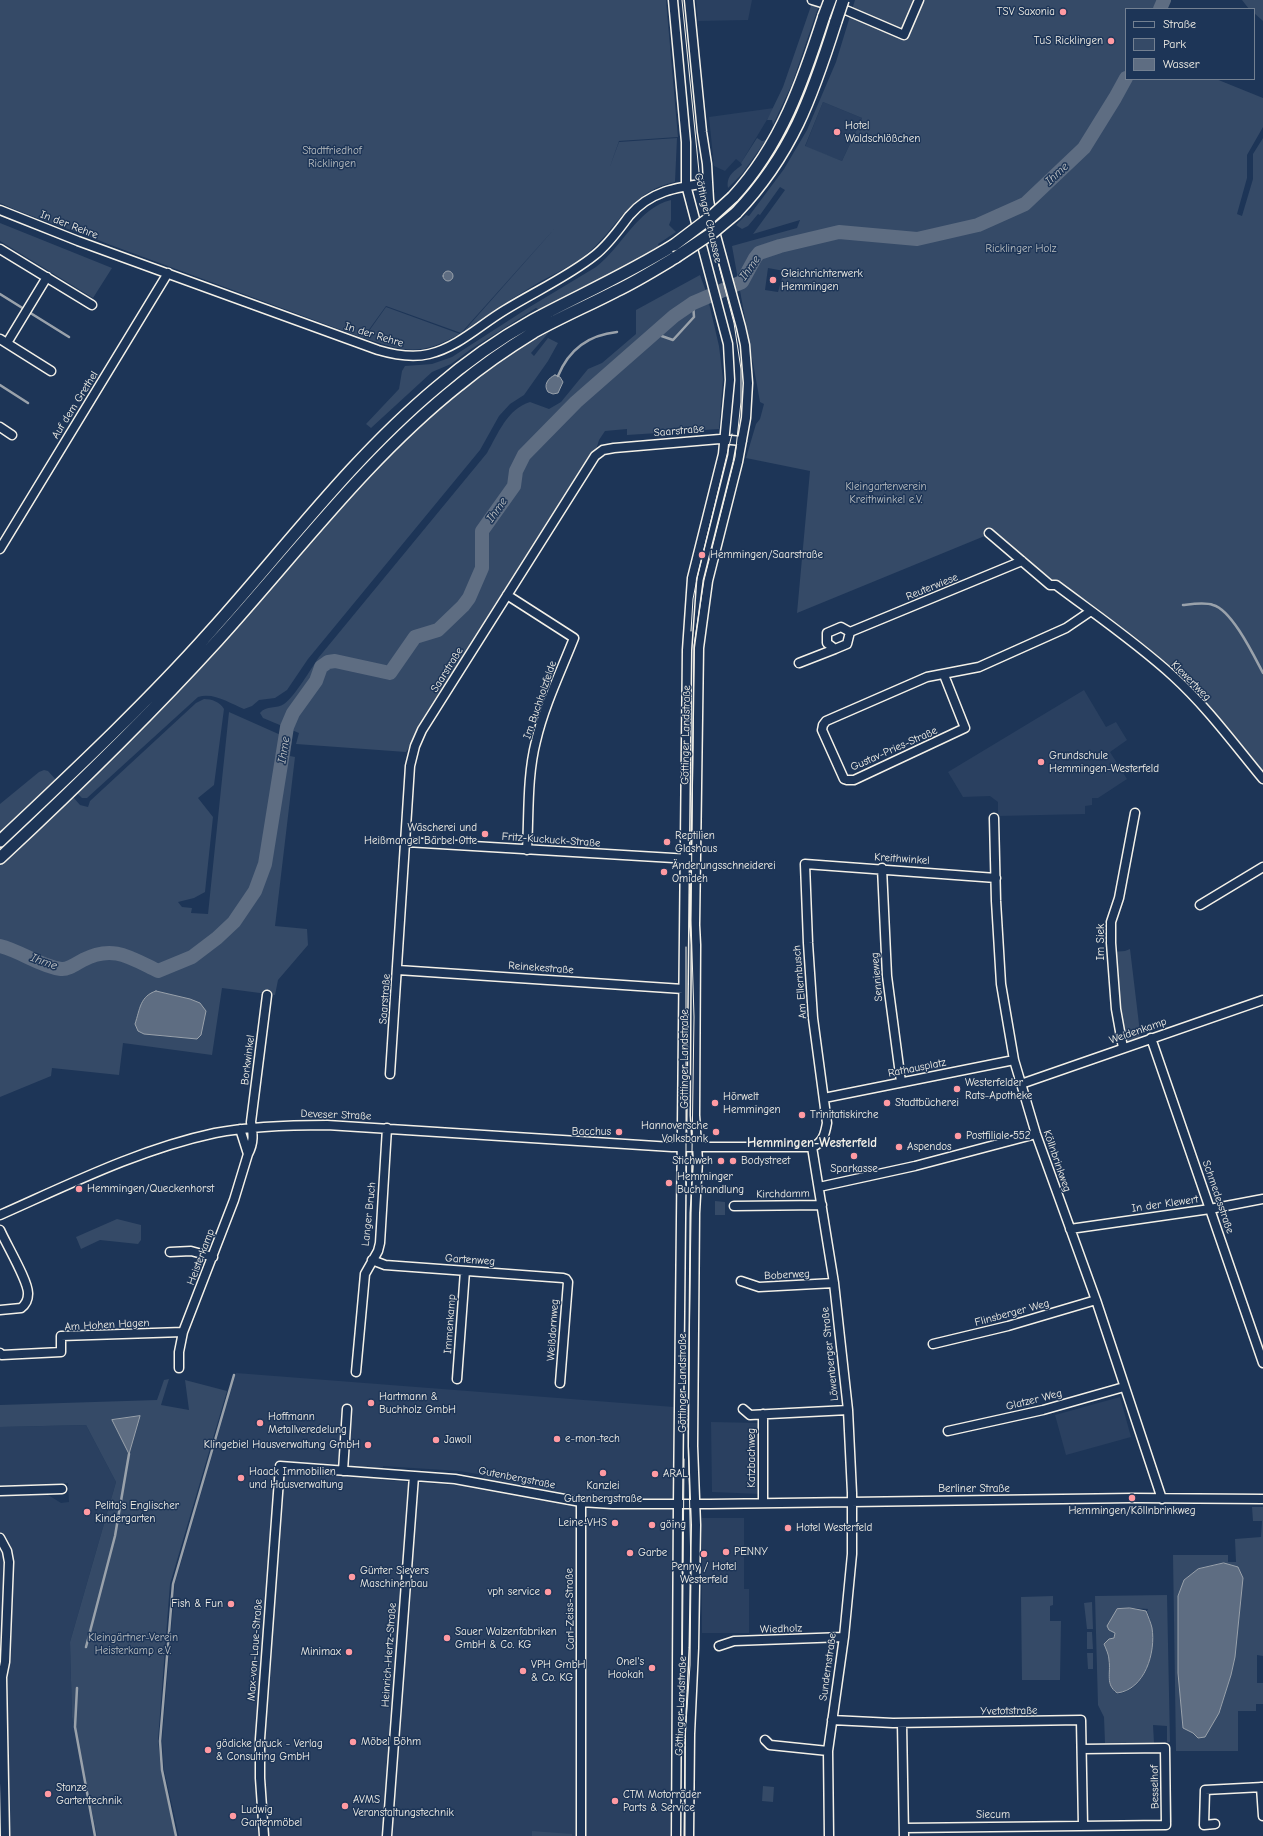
<!DOCTYPE html>
<html>
<head>
<meta charset="utf-8">
<style>
  body { margin:0 }
  #map { position:relative; width:1263px; height:1836px; overflow:hidden; background:#1d3557; font-family:"Comic Neue",sans-serif }
  canvas { display:block }
  .legend { position:absolute; left:1125px; top:8px; width:130px; height:72px; box-sizing:border-box; background:#1d3557; border:1px solid #738091; margin:0; padding:5px 7px; list-style:none; font-size:12px; color:#f4f1e8 }
  .legend li { display:flex; align-items:center; gap:8px; height:20px }
  .legend b { width:20px; border:1px solid #738091 }
</style>
</head>
<body>
<div id="map">
<canvas width="1263" height="1836"></canvas>
<ul class="legend">
<li><b style="height:5px;background:#1d3557"></b>Straße</li>
<li><b style="height:11px;background:#354a67"></b>Park</li>
<li><b style="height:11px;background:#5e6d82"></b>Wasser</li>
</ul>
</div>
<script>
const g = document.querySelector('canvas').getContext('2d');
g.lineJoin = 'round';
function fillPath(path, color) {
  g.fillStyle = color;
  g.fill(path, 'evenodd');
}
function stroke(path, color, width, dash) {
  g.strokeStyle = color;
  g.lineWidth = width;
  g.lineCap = dash ? 'butt' : 'round';
  g.setLineDash(dash || []);
  g.stroke(path);
}
function label(font, color, halo, rows, align = 'center') {
  g.font = font + ' "Comic Neue",sans-serif';
  g.lineWidth = 3;
  g.setLineDash([]);
  g.textBaseline = 'middle';
  g.strokeStyle = halo;
  g.fillStyle = color;
  for (const [text, x, y, turn = 0] of rows) {
    g.save();
    g.translate(x, y);
    g.rotate((+turn || 0) * Math.PI / 180);
    g.textAlign = isNaN(turn) ? turn : align;
    if (halo) g.strokeText(text, 0, 0);
    g.fillText(text, 0, 0);
    g.restore();
  }
}
const built = new Path2D(`
  M696 0H752L748 20 698 21Z
  M823 102 862 118 842 161 805 147Z
  M774 108 741 163 736 159 725 171 714 166 709 117Z
  M1084 690 1106 727 1116 722 1127 740 1110 752 1127 779 1098 798H1092V805L1085 806V814L998 816V802L990 796 963 797 948 772Z
  M236 1373 674 1407 670 1836H179L164 1770 162 1741 175 1583ZM383 1466 459 1471 484 1475 483 1487 382 1480Z
  M1120 1397 1131 1437 1066 1455 1055 1415Z
  M711 1422 761 1423V1494L712 1492Z
  M86 1425 116 1482 70 1642 72 1716 97 1836H0V1427ZM68 1483 69 1502 61 1503 45 1493 44 1485Z
  M702 1518H744V1589H749V1633H702Z`);
const green = new Path2D(`
  M0 0H666L678 137 619 141 609 169 619 142 677 138 675 182C625 192 615 237 576 262 560 272 543 279 528 289 506 302 485 317 464 331L556 227 461 333 386 306 363 338 108 244C72 229 35 219 0 203Z
  M855 0H1171L1167 9H1126V79H1216L1263 98V127L1247 155V178L1237 214 1242 216 1253 179V154L1263 138V775L1179 678 992 533 797 613 810 471 746 458 756 424 760 419 764 404 760 402 732 246 797 228 800 220 753 234 785 190 780 187 760 215 758 214 748 226 742 229 736 225 746 215 749 216 784 169 807 130 836 62ZM823 102 862 118 842 161 805 146ZM768 268 784 271 778 292 765 290Z
  M1242 0H1263V21L1254 13V9H1249Z
  M812 3 819 5 792 84 773 125 772 120H767L783 87Z
  M757 138 762 141 766 140 742 174 728 188C726 176 734 171 742 165L741 163Z
  M671 200V220L669 225 676 232 658 244 659 246 620 270 539 310 536 308 471 349 451 364 432 372 371 428 366 424 399 389 402 371 405 366 432 364 452 357 528 308 596 267C622 247 638 208 671 200Z
  M0 223 112 268 93 298 0 241Z
  M700 275 707 294 689 303 656 329 553 422 556 424C572 408 589 394 606 380 639 351 668 317 708 299L719 346 723 379 719 429 627 435V429L605 431 599 440 596 450 585 463 406 752 296 744 299 733 263 718 260 713C266 705 277 709 284 704 296 695 310 670 319 657L487 453C498 434 507 409 530 402L549 409 561 402 588 369 602 363 636 334V310Z
  M386 307 460 334C420 356 406 352 364 338Z
  M550 331 531 353 534 356 548 338 558 343 548 361 524 395 510 404 499 416 480 450 308 659 287 690 275 698 259 700 252 706 244 709C229 703 214 692 198 697L87 798H82L76 792C128 741 181 690 230 635 294 563 354 485 426 421 464 386 505 357 550 331Z
  M204 699C212 699 220 702 224 709L214 785 198 798 213 817 205 892 194 898 178 902 182 907 192 908 191 913 208 914 229 712 283 736 277 765 263 863 253 890 232 920 216 936 221 937 236 923 257 892 267 863 287 737 292 739 290 756 295 757 275 926 307 929 308 945 278 980 275 995 222 988 212 1055 123 1043 119 1075 52 1068 51 1076 0 1097V865L73 797 80 805 88 807 90 801 196 703ZM156 991 190 999C197 1012 209 1026 197 1039L158 1036 135 1024 144 998Z
  M44 770 48 771 58 782 0 837V804L39 772Z
  M1130 949 1141 1041 1123 1048 1112 952 1125 951Z
  M715 1201 725 1202V1215H715Z
  M117 1219 141 1225V1240L138 1244 100 1240 81 1249 76 1237Z
  M169 1379 161 1405 189 1410 185 1380 227 1391 170 1584 158 1740 161 1770 175 1836H97L72 1717 70 1642 116 1482 86 1425 0 1427V1405L157 1400 164 1380Z
  M1252 1507H1263V1656L1257 1655V1683H1263V1704H1256V1711H1238V1751H1176L1173 1555H1228V1562H1236L1235 1539 1261 1537 1262 1521H1253ZM1224 1563 1243 1578 1235 1657 1231 1675 1220 1711 1198 1738 1193 1733 1183 1728 1178 1672V1596L1184 1580 1198 1569Z
  M1167 1595 1170 1742 1167 1743V1726L1153 1725 1154 1743H1105L1104 1717 1098 1705 1095 1596ZM1130 1608 1148 1609 1147 1611C1149 1616 1152 1623 1152 1629 1156 1653 1145 1691 1117 1694 1104 1683 1111 1675 1109 1660 1108 1655 1106 1649 1104 1644L1109 1639 1114 1638 1117 1609Z
  M1053 1596V1605L1050 1606V1621H1061L1060 1680H1022L1021 1597Z
  M1092 1602 1093 1629H1087L1084 1603Z
  M1087 1632H1092L1093 1649H1087Z
  M1087 1653H1093V1669H1088Z
  M1168 1747H1170L1172 1822H1169Z
  M763 1786 774 1787 773 1802 762 1801Z
  M532 1831 572 1834V1836H532Z`);
const water = new Path2D(`
  M443 276a5 5 0 1 1 10 0a5 5 0 1 1-10 0Z
  M555 375 560 377 563 382 558 393 553 394 548 392C543 385 548 378 555 375Z
  M156 991 190 999 200 1003 206 1011 201 1035 197 1039 144 1034 138 1031 135 1024C140 1009 140 996 156 991Z
  M140 1416 129 1454 112 1420Z
  M1224 1563 1238 1567 1243 1578 1235 1657 1231 1675 1219 1713 1205 1737 1198 1738 1193 1733 1183 1728 1178 1673V1596L1184 1580 1198 1569Z
  M1130 1608 1146 1611C1148 1616 1151 1623 1152 1628 1156 1652 1145 1690 1117 1693 1105 1684 1111 1674 1109 1660 1109 1655 1106 1649 1104 1644L1109 1639 1114 1638 1115 1633 1109 1630 1107 1626 1117 1609Z`);
const stream = new Path2D(`
  M0 294 69 337
  M653 333 673 340 694 317 693 303
  M558 376C569 349 588 335 617 332
  M0 385 28 403
  M1183 605C1192 604 1205 602 1213 605 1232 610 1254 656 1263 673
  M86 1647 115 1536 129 1454
  M77 1688 75 1727 95 1836
  M176 1836 162 1770 160 1741 173 1584 234 1375`);
const river = new Path2D(`
  M1160 9 1164 0
  M0 946C21 951 39 966 61 969 68 970 77 963 83 960 113 944 131 958 158 971L192 957 217 938 234 922 255 891 265 864 287 727 293 713 316 681 321 667 328 662 335 661 390 673 415 637 438 630 463 606 469 598 482 568V531L514 486 516 471 524 455 576 402 674 316 693 303 742 282 755 258 759 253 780 246 839 232 917 239 978 225 1025 204 1084 148 1115 98 1126 78`);
const minor = new Path2D(`
  M673 0 686 142V185L728 344 730 380 723 454 692 578 687 650 678 1504 676 1836
  M812 0 848 11 904 35 919 0
  M0 210 78 241 378 350C395 355 412 358 429 354 458 347 480 325 505 310 534 292 569 276 595 255 609 244 619 229 629 216 650 191 677 187 708 183
  M0 249 92 305
  M0 339 51 371
  M7 343 47 277
  M0 427 12 435
  M989 533 1050 585H1056C1096 615 1137 643 1173 676 1207 707 1234 744 1263 779
  M0 549 168 273
  M507 595 574 638C561 671 544 706 536 741 527 776 529 814 527 850
  M841 627 850 632 847 644 835 649 827 643V633Z
  M850 632 1022 561
  M799 663 835 649
  M944 675 965 728 854 780H847L844 779 822 730 823 725 826 721 927 677 979 667 1066 628 1091 611
  M994 818 996 901 1001 984 1014 1060 1036 1134 1096 1300 1162 1499
  M406 842 690 859
  M882 868 887 976 901 1082
  M1200 905 1263 867
  M398 970 683 989
  M1151 1038 1263 1363
  M1123 1048 1116 1009 1111 943V922L1119 898 1135 813
  M390 1074 410 766 415 746 422 730 595 456 603 450 614 448 720 439 742 441
  M1021 1084 1263 1000
  M824 1098 1014 1060
  M240 1129 248 1154C254 1143 253 1134 251 1122L267 995
  M812 1147 834 1283 848 1410 852 1493V1554L844 1637 828 1751 829 1836
  M819 1187 915 1166 1036 1134
  M734 1206 822 1205
  M0 1215C70 1184 140 1149 215 1133 252 1126 289 1125 327 1125L672 1147H812C823 1143 825 1134 827 1123L813 1018 808 943 805 864 996 878
  M1070 1229 1210 1209 1263 1199
  M0 1230C6 1244 29 1282 28 1294 28 1300 25 1305 21 1308L0 1310
  M170 1252 191 1251 213 1257
  M372 1260 385 1265 563 1278 566 1279 568 1282 560 1383
  M741 1281 759 1287 834 1283
  M933 1344 1008 1326 1096 1300
  M0 1353 2 1355 61 1352V1336L183 1332
  M179 1368V1352L183 1332 234 1200 248 1154
  M356 1372 365 1274 378 1251 380 1243 387 1128
  M457 1379 465 1271
  M743 1409 750 1415 848 1410
  M948 1431 1043 1410 1124 1387
  M343 1471 347 1409
  M0 1491 62 1489
  M763 1502V1414
  M0 1538 7 1551 9 1562 5 1662 2 1677 5 1836
  M719 1646 734 1641 844 1637
  M832 1720 893 1723 1081 1720 1083 1826
  M902 1723 904 1836
  M765 1740 770 1745 828 1751
  M1261 1787 1263 1816
  M1215 1824 1204 1825 1205 1790 1263 1787
  M904 1828 1166 1825 1165 1748 1082 1749
  M264 1836 260 1778V1739L280 1466 455 1479 581 1502 612 1504H710L1132 1498 1263 1499
  M387 1836 414 1476
  M581 1836V1502
  M689 1836 690 1734 694 1648 696 1525 693 1446 695 1213 698 1161 695 1115 696 945 695 925 699 648 708 581 738 462 746 418 748 383 745 345 741 327 714 228 709 200 707 164 702 132 689 0`);
const highway = new Path2D(`
  M733 197C781 145 803 81 824 16
  M736 213C792 154 812 97 836 21
  M0 841C72 773 144 706 210 632 284 550 351 459 436 388 466 362 499 339 533 320 580 295 629 273 674 245
  M0 858C75 788 148 717 217 641 296 554 367 458 459 385 483 365 508 348 534 332 561 317 589 305 616 291 637 281 656 269 676 257`);
const tram = new Path2D(`
  M682 0 702 202 734 323 741 369V402L735 457 704 580 694 645 691 920 694 1017 688 1421 691 1572 690 1665 685 1737V1836
  M691 631 693 599 698 574 732 434
  M686 1189V947
  M682 1705 684 1459`);
const highwayBridge = new Path2D(`
  M824 16 830 0
  M836 21 843 0
  M674 245 711 217 733 197
  M676 257 712 233 736 213`);
const markers = [
  [1063,12,4,"#ff9aa2"],
  [1111,41,4,"#ff9aa2"],
  [837,132,4,"#ff9aa2"],
  [773,280,4,"#ff9aa2"],
  [702,555,4,"#ff9aa2"],
  [1041,762,4,"#ff9aa2"],
  [485,834,4,"#ff9aa2"],
  [667,842,4,"#ff9aa2"],
  [664,872,4,"#ff9aa2"],
  [957,1089,4,"#ff9aa2"],
  [715,1103,4,"#ff9aa2"],
  [887,1103,4,"#ff9aa2"],
  [802,1115,4,"#ff9aa2"],
  [619,1132,4,"#ff9aa2"],
  [716,1132,4,"#ff9aa2"],
  [958,1136,4,"#ff9aa2"],
  [899,1147,4,"#ff9aa2"],
  [854,1156,4,"#ff9aa2"],
  [721,1161,4,"#ff9aa2"],
  [733,1161,4,"#ff9aa2"],
  [669,1183,4,"#ff9aa2"],
  [79,1189,4,"#ff9aa2"],
  [371,1403,4,"#ff9aa2"],
  [260,1423,4,"#ff9aa2"],
  [557,1439,4,"#ff9aa2"],
  [436,1440,4,"#ff9aa2"],
  [368,1445,4,"#ff9aa2"],
  [603,1473,4,"#ff9aa2"],
  [655,1474,4,"#ff9aa2"],
  [241,1478,4,"#ff9aa2"],
  [1132,1498,4,"#ff9aa2"],
  [87,1512,4,"#ff9aa2"],
  [615,1523,4,"#ff9aa2"],
  [652,1525,4,"#ff9aa2"],
  [788,1528,4,"#ff9aa2"],
  [726,1552,4,"#ff9aa2"],
  [630,1553,4,"#ff9aa2"],
  [704,1554,4,"#ff9aa2"],
  [352,1577,4,"#ff9aa2"],
  [548,1592,4,"#ff9aa2"],
  [231,1604,4,"#ff9aa2"],
  [447,1638,4,"#ff9aa2"],
  [349,1652,4,"#ff9aa2"],
  [652,1668,4,"#ff9aa2"],
  [523,1671,4,"#ff9aa2"],
  [353,1742,4,"#ff9aa2"],
  [208,1750,4,"#ff9aa2"],
  [48,1794,4,"#ff9aa2"],
  [615,1801,4,"#ff9aa2"],
  [345,1806,4,"#ff9aa2"],
  [233,1816,4,"#ff9aa2"]
];
const poiNames = [
  ["TSV Saxonia",1055,12,"right"],
  ["TuS Ricklingen",1103,41,"right"],
  ["Hotel",845,126],
  ["Waldschlößchen",845,139],
  ["Gleichrichterwerk",781,274],
  ["Hemmingen",781,287],
  ["Hemmingen/Saarstraße",710,555],
  ["Grundschule",1049,756],
  ["Hemmingen-Westerfeld",1049,769],
  ["Wäscherei und",477,828,"right"],
  ["Heißmangel Bärbel Otte",477,841,"right"],
  ["Reptilien",675,836],
  ["Glashaus",675,849],
  ["Änderungsschneiderei",672,866],
  ["Omideh",672,879],
  ["Westerfelder",965,1083],
  ["Rats-Apotheke",965,1096],
  ["Hörwelt",723,1097],
  ["Hemmingen",723,1110],
  ["Stadtbücherei",895,1103],
  ["Trinitatiskirche",810,1115],
  ["Hannoversche",708,1126,"right"],
  ["Volksbank",708,1139,"right"],
  ["Bacchus",611,1132,"right"],
  ["Postfiliale 552",966,1136],
  ["Aspendos",907,1147],
  ["Stichweh",713,1161,"right"],
  ["Bodystreet",741,1161],
  ["Sparkasse",854,1169,"center"],
  ["Hemminger",677,1177],
  ["Buchhandlung",677,1190],
  ["Hemmingen/Queckenhorst",87,1189],
  ["Hartmann &",379,1397],
  ["Buchholz GmbH",379,1410],
  ["Hoffmann",268,1417],
  ["Metallveredelung",268,1430],
  ["e-mon-tech",565,1439],
  ["Jawoll",444,1440],
  ["Klingebiel Hausverwaltung GmbH",360,1445,"right"],
  ["Haack Immobilien",249,1472],
  ["und Hausverwaltung",249,1485],
  ["ARAL",663,1474],
  ["Kanzlei",603,1486,"center"],
  ["Gutenbergstraße",603,1499,"center"],
  ["Pelita's Englischer",95,1506],
  ["Kindergarten",95,1519],
  ["Hemmingen/Köllnbrinkweg",1132,1511,"center"],
  ["Leine-VHS",607,1523,"right"],
  ["göing",660,1525],
  ["Hotel Westerfeld",796,1528],
  ["PENNY",734,1552],
  ["Garbe",638,1553],
  ["Penny / Hotel",704,1567,"center"],
  ["Westerfeld",704,1580,"center"],
  ["Günter Sievers",360,1571],
  ["Maschinenbau",360,1584],
  ["vph service",540,1592,"right"],
  ["Fish & Fun",223,1604,"right"],
  ["Sauer Walzenfabriken",455,1632],
  ["GmbH & Co. KG",455,1645],
  ["Minimax",341,1652,"right"],
  ["Onel's",644,1662,"right"],
  ["Hookah",644,1675,"right"],
  ["VPH GmbH",531,1665],
  ["& Co. KG",531,1678],
  ["Möbel Böhm",361,1742],
  ["gödicke druck - Verlag",216,1744],
  ["& Consulting GmbH",216,1757],
  ["Stanze",56,1788],
  ["Gartentechnik",56,1801],
  ["CTM Motorräder",623,1795],
  ["Parts & Service",623,1808],
  ["AVMS",353,1800],
  ["Veranstaltungstechnik",353,1813],
  ["Ludwig",241,1810],
  ["Gartenmöbel",241,1823]
];
const parkNames = [
  ["Stadtfriedhof",332,151],
  ["Ricklingen",332,164],
  ["Ricklinger Holz",1021,249],
  ["Kleingartenverein",886,487],
  ["Kreithwinkel e.V.",886,500],
  ["Kleingärtner-Verein",133,1638],
  ["Heisterkamp e.V.",133,1651]
];
const streetNames = [
  ["Göttinger Chaussee",708,218,77],
  ["In der Rehre",69,225,21],
  ["In der Rehre",374,335,17],
  ["Auf dem Grethel",75,405,-58],
  ["Saarstraße",679,431,-5],
  ["Reuterwiese",932,587,-22],
  ["Saarstraße",447,670,-58],
  ["Klewertweg",1191,681,45],
  ["Im Buchholzfelde",540,700,-71],
  ["Göttinger Landstraße",686,735,-89],
  ["Gustav-Pries-Straße",894,749,-24],
  ["Fritz-Kuckuck-Straße",551,840,4],
  ["Kreithwinkel",902,859,4],
  ["Im Siek",1101,942,-90],
  ["Reinekestraße",541,968,4],
  ["Sennieweg",877,977,-95],
  ["Am Ellernbusch",800,982,-95],
  ["Saarstraße",385,999,-86],
  ["Weidenkamp",1138,1031,-19],
  ["Göttinger Landstraße",685,1059,-90],
  ["Borkwinkel",248,1060,-83],
  ["Rathausplatz",917,1068,-11],
  ["Deveser Straße",336,1115,2],
  ["Köllnbrinkweg",1057,1161,71],
  ["Kirchdamm",783,1194,-1],
  ["Schmedesstraße",1218,1197,71],
  ["In der Klewert",1165,1204,-8],
  ["Langer Bruch",369,1214,-84],
  ["Heisterkamp",201,1257,-69],
  ["Gartenweg",470,1260,4],
  ["Boberweg",787,1275,-3],
  ["Flinsberger Weg",1012,1313,-15],
  ["Immenkamp",450,1324,-86],
  ["Am Hohen Hagen",107,1325,-3],
  ["Weißdornweg",553,1330,-86],
  ["Löwenberger Straße",830,1354,-96],
  ["Göttinger Landstraße",683,1383,-90],
  ["Glatzer Weg",1034,1400,-14],
  ["Katzbachweg",752,1458,-90],
  ["Gutenbergstraße",517,1478,11],
  ["Berliner Straße",974,1489],
  ["Carl-Zeiss-Straße",570,1609,-91],
  ["Wiedholz",781,1629,-2],
  ["Max-von-Laue-Straße",255,1650,-86],
  ["Heinrich-Hertz-Straße",389,1655,-86],
  ["Sundernstraße",828,1667,-82],
  ["Göttinger Landstraße",681,1706,-88],
  ["Yvetotstraße",1009,1711,-1],
  ["Besselhof",1155,1787,-91],
  ["Siecum",993,1815]
];
const waterNames = [
  ["Ihme",1057,174,-43],
  ["Ihme",750,268,-55],
  ["Ihme",497,510,-55],
  ["Ihme",284,750,-81],
  ["Ihme",44,962,20]
];
const quarterNames = [
  ["Hemmingen-Westerfeld",812,1143]
];
fillPath(built, '#2a4060');
fillPath(green, '#354a67');
fillPath(water, '#5e6d82');
stroke(water, '#9aa2ab', 1);
stroke(stream, '#9aa2ab', 2.5);
stroke(river, '#5e6d82', 14);
stroke(minor, '#f4f1e8', 11);
stroke(highway, '#f4f1e8', 14);
stroke(minor, '#1d3557', 8);
stroke(highway, '#1d3557', 11);
stroke(tram, '#f4f1e8', 1);
stroke(highwayBridge, '#f4f1e8', 14, []);
stroke(highwayBridge, '#1d3557', 11);
for (const [x, y, r, color] of markers) {
  const dot = new Path2D();
  dot.arc(x, y, r, 0, 2 * Math.PI);
  g.fillStyle = color;
  g.fill(dot);
  stroke(dot, '#1d3557', 1.5);
}
label('11px', '#f4f1e8', '#1d3557', poiNames, 'left');
label('11px', '#bbbfc1', '#1d3557', parkNames);
label('11px', '#f4f1e8', '#1d3557', streetNames);
label('italic 12px', '#c0c3c4', '#1d3557', waterNames);
label('bold 13px', '#f4f1e8', '#1d3557', quarterNames);
</script>
</body>
</html>
